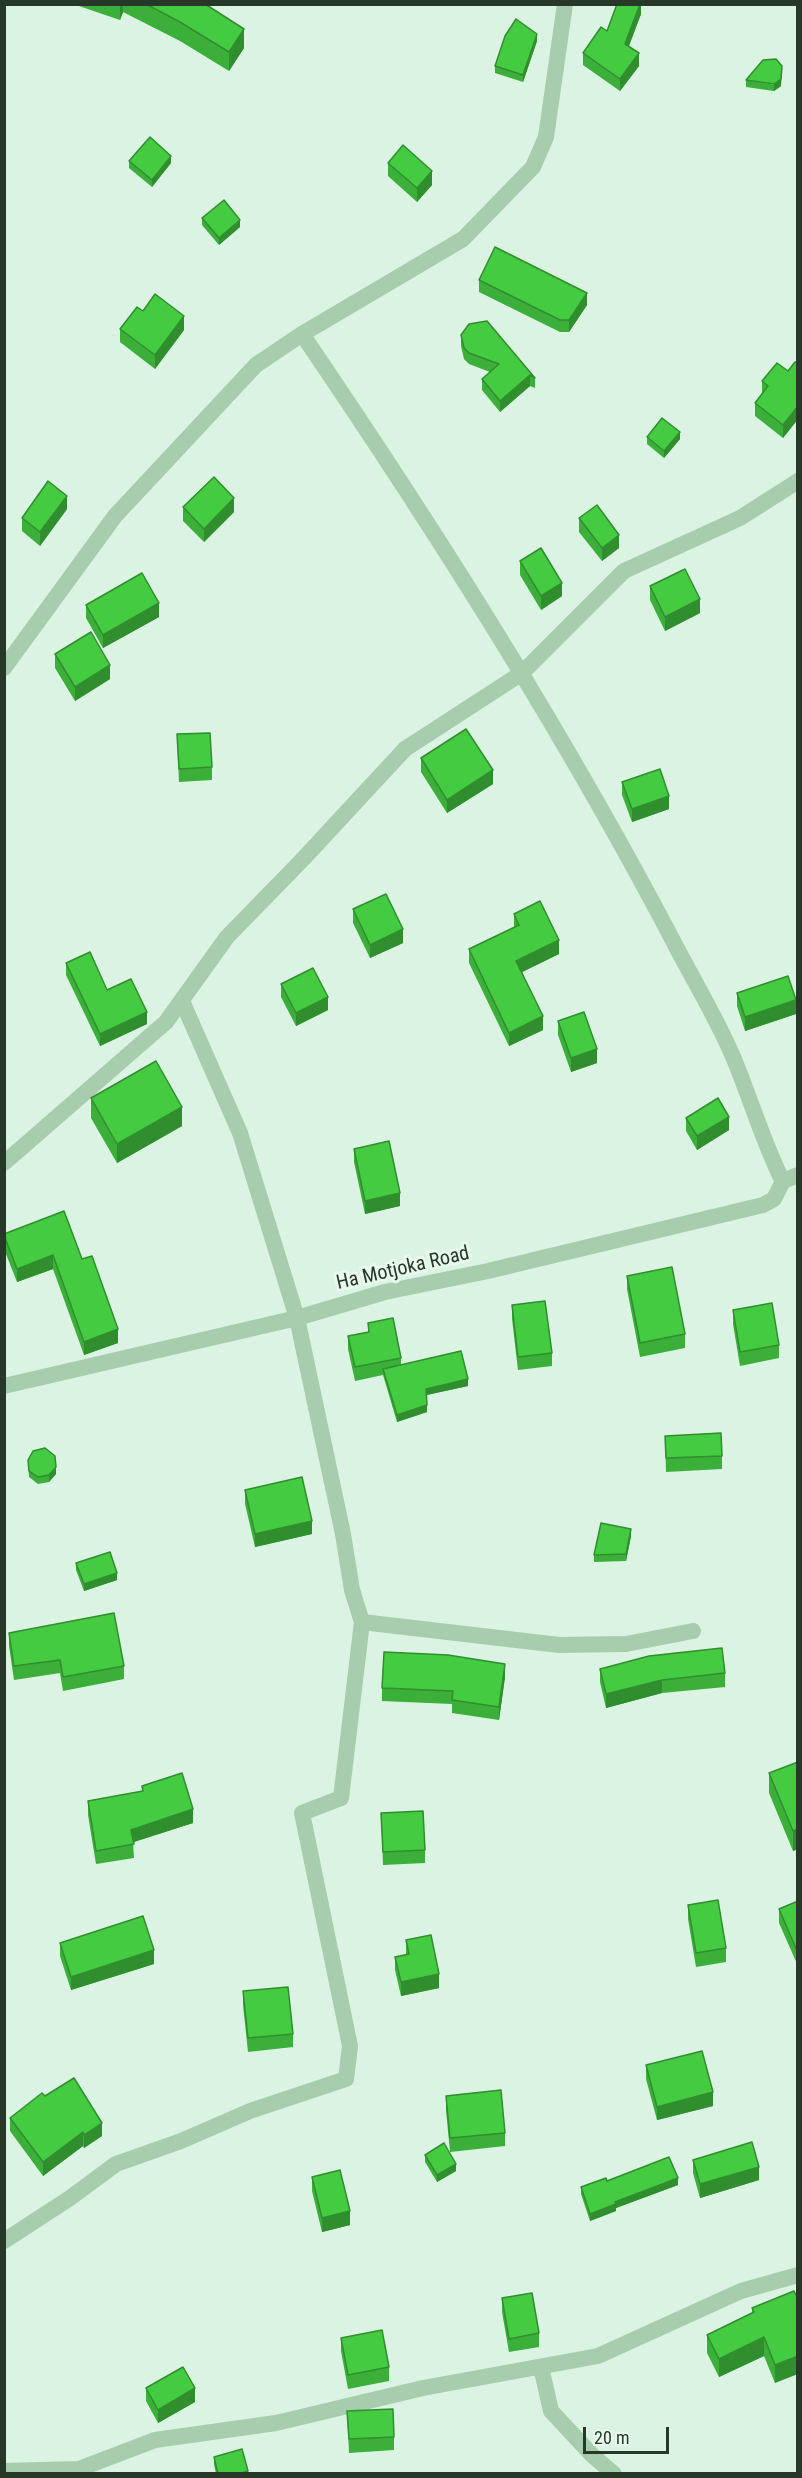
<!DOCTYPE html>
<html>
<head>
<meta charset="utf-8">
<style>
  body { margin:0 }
  #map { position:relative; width:802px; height:2478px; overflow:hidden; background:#dbf3e2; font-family:"Roboto Condensed",sans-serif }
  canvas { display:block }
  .frame { position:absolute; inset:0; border:6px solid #283828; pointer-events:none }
  .scale { position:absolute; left:583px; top:2427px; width:86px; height:27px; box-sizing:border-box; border:3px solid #283828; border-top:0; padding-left:8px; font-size:18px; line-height:21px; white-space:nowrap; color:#283828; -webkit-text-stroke:4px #e8faed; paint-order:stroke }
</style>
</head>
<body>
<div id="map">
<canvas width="802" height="2478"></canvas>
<div class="frame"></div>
<div class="scale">20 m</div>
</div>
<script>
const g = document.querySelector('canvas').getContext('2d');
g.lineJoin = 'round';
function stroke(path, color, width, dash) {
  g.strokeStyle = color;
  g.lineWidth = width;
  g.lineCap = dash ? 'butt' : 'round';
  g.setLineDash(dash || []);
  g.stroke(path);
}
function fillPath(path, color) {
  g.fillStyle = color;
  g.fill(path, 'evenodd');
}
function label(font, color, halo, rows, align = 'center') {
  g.font = font + ' "Roboto Condensed",sans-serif';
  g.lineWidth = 6;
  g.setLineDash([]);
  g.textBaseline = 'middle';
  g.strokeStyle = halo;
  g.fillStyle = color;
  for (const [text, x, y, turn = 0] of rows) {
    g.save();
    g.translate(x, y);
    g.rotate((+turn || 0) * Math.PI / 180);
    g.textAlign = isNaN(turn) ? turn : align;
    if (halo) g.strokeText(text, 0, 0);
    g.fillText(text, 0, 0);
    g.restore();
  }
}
const minor = new Path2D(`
  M565 4 546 137 533 167 463 239 302 334C438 534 568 739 680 954 698 988 719 1023 734 1059 751 1100 763 1142 783 1182
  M4 668 115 516 256 365 302 334
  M4 1163 166 1022 227 937 304 858 405 749 522 673 624 571 740 518 798 481
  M362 1622 559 1645 626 1644 693 1631
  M4 2241 70 2198 116 2164 181 2141 250 2111 346 2079 350 2046 302 1813 341 1798 362 1622 352 1590 343 1534 297 1318 240 1133 182 1001
  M541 2367 551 2411 592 2455 614 2474
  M4 2471 79 2469 155 2440 276 2423 423 2388 598 2356 741 2291 798 2275`);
const tertiary = new Path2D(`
  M4 1386 297 1318 385 1292 488 1271 763 1205 774 1199 783 1181 798 1175`);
const wall = new Path2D(`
  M73 4H205L244 48 229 71 180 41 123 12 120 20Z
  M641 4V14L629 46 639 66 620 91 583 65V53L607 31Z
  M537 41 523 82 495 73V66Z
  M746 80 781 86 774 91 746 87Z
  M129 161 171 163 152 187 129 168Z
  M388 163 432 185 417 202 388 176Z
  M202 218 240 227 219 245 202 225Z
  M479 280 587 305 569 332H560L479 292Z
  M143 311 184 330 155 369 120 342V329Z
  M461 335 535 378V388L530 386 500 412 482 390V379L490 372 469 364 464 359 461 346Z
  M798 363V419L783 438 755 416V403L762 393V381L788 371Z
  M647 437 680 439 664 458 647 444Z
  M183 507 234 512 204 542 183 521Z
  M67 509 40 546 22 531V518Z
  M579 518 619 548 602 561 579 532Z
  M520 561 562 596 541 610 520 575Z
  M650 586 700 613 665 631 650 600Z
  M86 605 159 617 103 648 86 618Z
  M55 654 110 679 75 701 55 668Z
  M177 734 212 767V780L179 782Z
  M421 758 493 784 447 813 421 772Z
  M622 782 669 809 632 822 622 795Z
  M353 909 403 943 370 958 353 923Z
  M514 914 559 954 522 972 543 1030 509 1046 469 963V949L514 928Z
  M66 963 107 990 147 1024 100 1046 66 975Z
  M281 984 328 1010 296 1026 281 997Z
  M737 993 796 1014 745 1031 737 1006Z
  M558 1021 597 1063 571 1072 558 1035Z
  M91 1098 182 1126 117 1163 91 1118Z
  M686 1118 729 1130 697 1150 686 1131Z
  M354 1149 400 1206 365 1214 354 1162Z
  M4 1234 82 1259 118 1343 84 1355 53 1269 17 1282 4 1249Z
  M627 1276 685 1334V1348L640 1357 627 1289Z
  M512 1305 552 1353V1366L518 1370 512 1319Z
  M733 1310 779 1345V1358L740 1366 733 1324Z
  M368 1323 401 1358V1365L468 1386 427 1395V1412L397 1422 383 1375 355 1381 348 1349V1336L368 1332Z
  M665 1436 722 1456V1469L666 1472Z
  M28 1460 56 1474 49 1482 38 1484 29 1477Z
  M245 1490 312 1534 255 1547 245 1504Z
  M631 1536 626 1561 594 1562V1555Z
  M76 1563 117 1580 84 1591 76 1570Z
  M9 1633 124 1666V1679L63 1691 60 1673 14 1680 9 1646Z
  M600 1669 725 1673V1687L662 1693 606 1708 600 1682Z
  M505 1677 499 1720 452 1713V1704L382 1701V1688Z
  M798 1762V1849L793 1851 769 1793V1773Z
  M142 1786 193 1823 133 1842 134 1858 96 1864 88 1815V1801L142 1791Z
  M381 1813 425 1850V1863L383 1865Z
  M798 1901V1966L779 1923V1909Z
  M688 1905 726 1948V1962L696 1967 688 1919Z
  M406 1940 439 1988 401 1996 395 1970V1957L406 1955Z
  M60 1943 154 1964 71 1990 60 1956Z
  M243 1991 293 2034V2047L248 2052 243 2005Z
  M646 2065 713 2106 657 2120 646 2079Z
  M45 2096 102 2136 84 2148 83 2146 43 2176 10 2131V2118Z
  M446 2096 505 2133V2146L450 2152 446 2110Z
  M425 2155 456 2171 437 2182 425 2162Z
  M693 2160 759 2180 700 2198 693 2173Z
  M312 2177 350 2225 322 2232 312 2191Z
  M607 2181 678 2185 616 2208V2211L590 2221 581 2194V2187Z
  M502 2298 539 2333V2347L509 2352 502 2312Z
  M798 2299 775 2383 764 2356 719 2377 707 2353V2335L752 2313V2308Z
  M341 2338 389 2367V2381L348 2389 341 2351Z
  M146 2388 195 2402 158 2423 146 2401Z
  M347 2411 394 2437V2450L349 2453Z
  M214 2457 248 2474H216L214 2464Z`);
const shadedWall = new Path2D(`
  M120 4H123V12L120 20Z
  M640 4H641V14L625 56V44Z
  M244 29V48L229 71V52Z
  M537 34V41L523 82V75Z
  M639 53V66L620 91V79Z
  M782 73 781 86 774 91V84Z
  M171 156V163L152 187V180Z
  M432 171V185L417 202V188Z
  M240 220V227L219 245V238Z
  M587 293V305L569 332V320Z
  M184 316V330L155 369V355Z
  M530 375V386L500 412V401Z
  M798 406V419L783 438V425Z
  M680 432V439L664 458V451Z
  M67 496V509L40 546V532Z
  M234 498V512L204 542V529Z
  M619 535V548L602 561V548Z
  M562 583V596L541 610V596Z
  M700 599V613L665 631V617Z
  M159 603V617L103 648V635Z
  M110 665V679L75 701V687Z
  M493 770V784L447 813V800Z
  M669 796V809L632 822V809Z
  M403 929V943L370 958V945Z
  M559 940V954L516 975V961Z
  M328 997V1010L296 1026V1013Z
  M796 1000V1014L745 1031V1017Z
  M147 1012V1024L100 1046V1034Z
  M543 1016V1030L509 1046V1033Z
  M597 1049V1063L571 1072V1058Z
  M182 1107V1126L117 1163V1144Z
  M729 1117V1130L697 1150V1136Z
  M400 1193V1206L365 1214V1201Z
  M53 1255V1269L17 1282V1269Z
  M118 1329V1343L84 1355V1342Z
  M468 1379V1386L426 1395V1389Z
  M427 1405V1412L397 1422V1415Z
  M56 1467V1474L49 1482V1475Z
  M312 1521V1534L255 1547V1534Z
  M631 1529V1536L626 1561V1554Z
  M117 1573V1580L84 1591V1584Z
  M505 1664V1677L499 1720V1707Z
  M662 1680V1693L606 1708V1694Z
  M193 1809V1823L131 1843V1830Z
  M798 1829V1849L793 1851V1831Z
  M154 1950V1964L71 1990V1977Z
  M439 1974V1988L401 1996V1982Z
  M713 2092V2106L657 2120V2107Z
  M102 2123V2136L84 2148V2135Z
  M83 2132V2146L43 2176V2162Z
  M456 2164V2171L437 2182V2175Z
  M759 2167V2180L700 2198V2184Z
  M678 2178V2185L616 2208V2211L590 2221V2214L615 2202Z
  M350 2211V2225L322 2232V2218Z
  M764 2337V2356L719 2377V2359Z
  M798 2356V2374L775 2383V2365Z
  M195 2388V2402L158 2423V2410Z`);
const building = new Path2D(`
  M146 4H205L244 29 229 52 180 22Z
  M617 4H640L625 44 639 53 620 79 583 53 601 27 607 31Z
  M516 19 537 34 523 75 495 66 505 36Z
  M776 59 782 66 781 79 774 84 746 80 763 60Z
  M150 137 171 156 152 180 129 161Z
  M403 145 432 171 417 188 388 163Z
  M224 200 240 220 219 238 202 218Z
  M495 247 587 293 569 320H560L479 280Z
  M155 294 184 316 155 355 120 329 137 307 143 311Z
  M487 321 535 378 530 375 500 401 482 379 499 364 469 353 464 348 461 335 469 324Z
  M795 362 798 363V406L783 425 755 403 768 386 762 381 777 363 788 371Z
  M662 418 680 432 664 451 647 437Z
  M214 477 234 498 204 529 183 507Z
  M48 481 67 496 40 532 22 518Z
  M597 505 619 535 602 548 579 518Z
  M541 548 562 583 541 596 520 561Z
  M685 569 700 599 665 617 650 586Z
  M142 573 159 603 103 635 86 605Z
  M91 632 110 665 75 687 55 654Z
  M466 729 493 770 447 800 421 758Z
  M210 733 212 767 179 769 177 734Z
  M660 769 669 796 632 809 622 782Z
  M386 894 403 929 370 945 353 909Z
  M540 901 559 940 516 961 543 1016 509 1033 469 949 519 925 514 914Z
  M90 952 107 990 131 979 147 1012 100 1034 66 963Z
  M313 968 328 997 296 1013 281 984Z
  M788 976 796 1000 745 1017 737 993Z
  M584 1012 597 1049 571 1058 558 1021Z
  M156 1061 182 1107 117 1144 91 1098Z
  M718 1098 729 1117 697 1136 686 1118Z
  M389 1141 400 1193 365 1201 354 1149Z
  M64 1211 82 1259 92 1256 118 1329 84 1342 53 1255 17 1269 4 1235V1234Z
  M672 1267 685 1334 640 1343 627 1276Z
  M545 1301 552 1353 518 1357 512 1305Z
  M772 1303 779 1345 740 1352 733 1310Z
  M393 1318 401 1358 355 1367 348 1336 369 1332 368 1323Z
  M461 1351 468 1379 426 1389 427 1405 397 1415 383 1369Z
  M721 1433 722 1456 666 1458 665 1436Z
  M45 1448 55 1456 56 1467 49 1475 38 1477 29 1471 28 1460 33 1451Z
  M302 1477 312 1521 255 1534 245 1490Z
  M601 1523 631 1529 626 1554 594 1555Z
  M110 1552 117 1573 84 1584 76 1563Z
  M114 1613 124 1666 63 1677 60 1660 14 1666 9 1633Z
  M722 1648 725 1673 662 1680 606 1694 600 1669 649 1656Z
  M384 1652 448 1655 505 1664 499 1707 452 1700 453 1691 382 1688Z
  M798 1762V1829L793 1831 769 1773Z
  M182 1773 193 1809 131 1830 134 1844 96 1851 88 1801 143 1791 142 1786Z
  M423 1811 425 1850 383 1852 381 1813Z
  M718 1900 726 1948 696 1953 688 1905Z
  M798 1901V1953L779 1909Z
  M143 1916 154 1950 71 1977 60 1943Z
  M431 1935 439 1974 401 1982 395 1957 409 1954 406 1940Z
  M288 1987 293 2034 248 2038 243 1991Z
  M702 2051 713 2092 657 2107 646 2065Z
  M74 2078 102 2123 84 2135 83 2132 43 2162 10 2118 42 2093 45 2096Z
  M501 2090 505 2133 450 2138 446 2096Z
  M752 2142 759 2167 700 2184 693 2160Z
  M444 2143 456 2164 437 2175 425 2155Z
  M669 2157 678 2178 615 2202 616 2204 590 2214 581 2187 606 2178 607 2181Z
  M340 2170 350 2211 322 2218 312 2177Z
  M794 2291 798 2299V2356L775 2365 764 2337 719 2359 707 2335 754 2312 752 2308Z
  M532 2293 539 2333 509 2339 502 2298Z
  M382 2330 389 2367 348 2375 341 2338Z
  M183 2367 195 2388 158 2410 146 2388Z
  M393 2409 394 2437 349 2439 347 2411Z
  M242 2449 248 2471 239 2474H218L214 2457Z`);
const streetNames = [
  ["Ha Motjoka Road",403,1269,-13]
];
stroke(minor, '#a7ccae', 16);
stroke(tertiary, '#a7ccae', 16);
fillPath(wall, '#3baf39');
fillPath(shadedWall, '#308e2e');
fillPath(building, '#45cb42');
stroke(building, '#308e2e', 1.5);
label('20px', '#283828', '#e8faed', streetNames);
</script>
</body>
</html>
